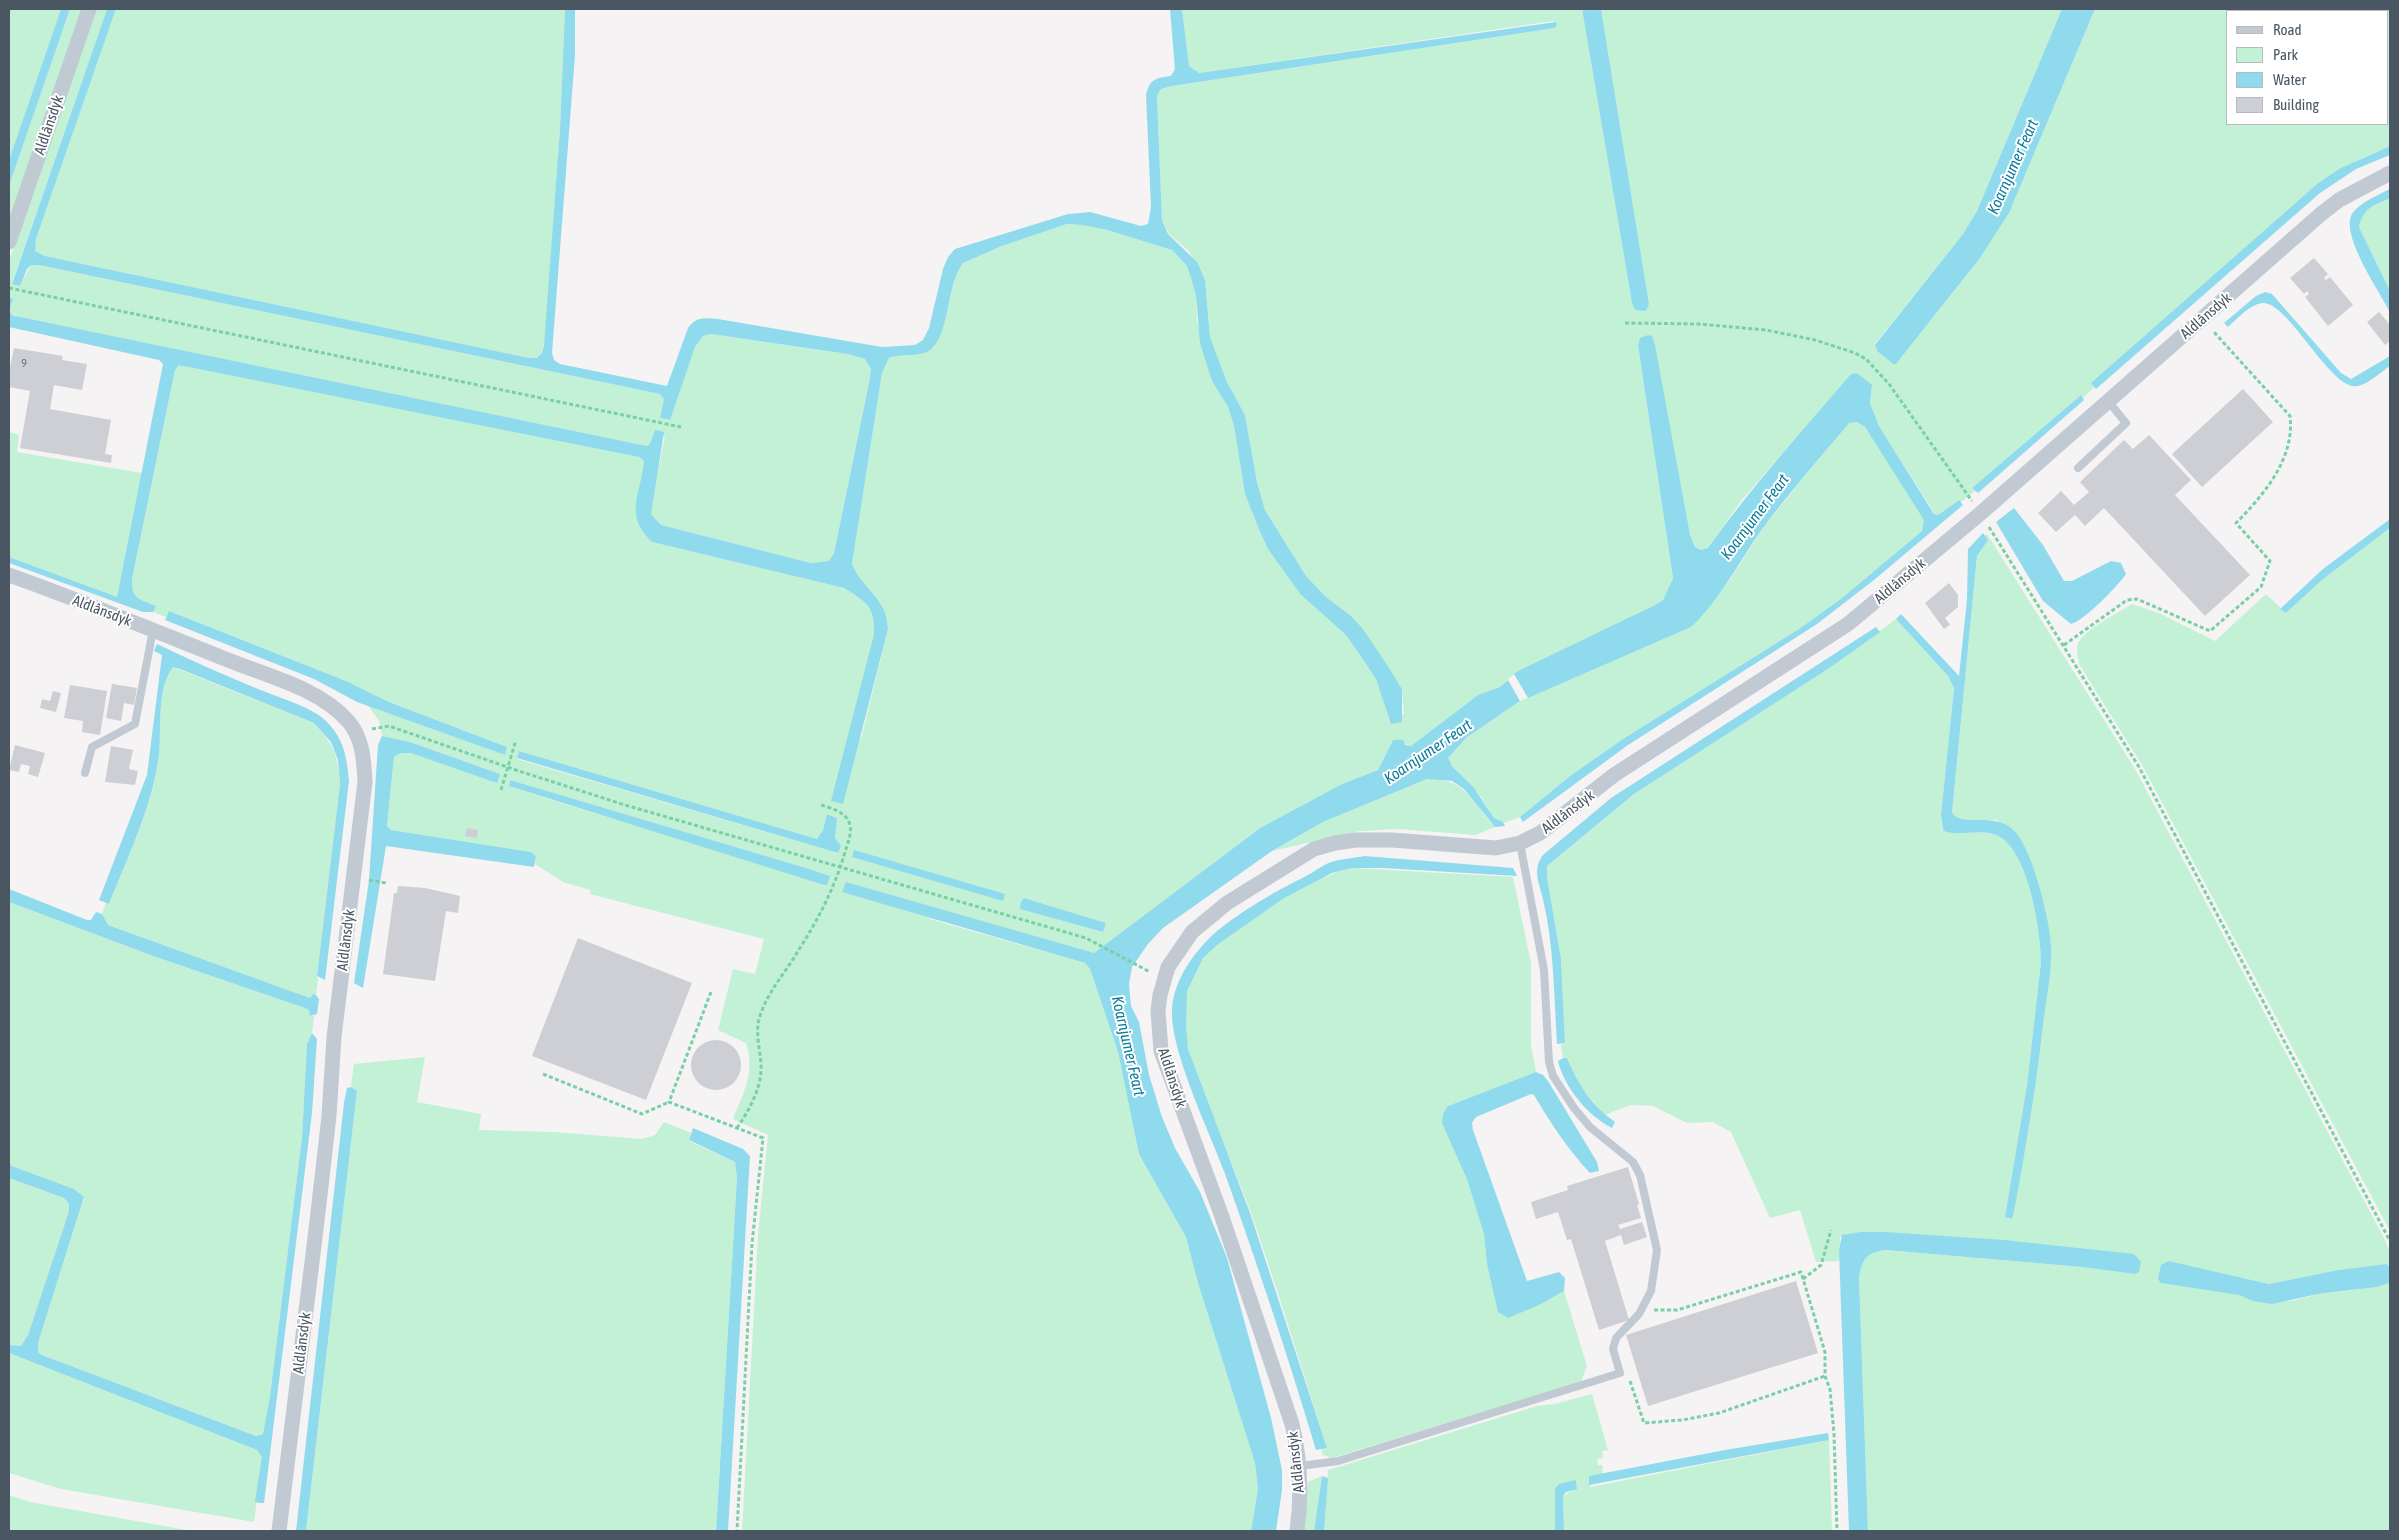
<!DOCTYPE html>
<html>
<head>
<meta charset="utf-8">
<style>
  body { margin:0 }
  #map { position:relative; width:2399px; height:1540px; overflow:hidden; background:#f5f3f3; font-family:"Asap Condensed",sans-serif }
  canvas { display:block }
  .frame { position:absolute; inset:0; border:10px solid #4a5661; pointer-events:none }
  .legend { position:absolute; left:2226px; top:10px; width:162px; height:115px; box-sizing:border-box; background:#fff; border:1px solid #b7bbc0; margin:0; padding:6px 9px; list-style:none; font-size:15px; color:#4a5661 }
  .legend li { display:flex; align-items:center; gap:10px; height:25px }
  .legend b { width:25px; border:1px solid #b7bbc0 }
</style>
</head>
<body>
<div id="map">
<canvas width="2399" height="1540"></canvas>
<div class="frame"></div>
<ul class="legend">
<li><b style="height:6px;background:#c1cad2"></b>Road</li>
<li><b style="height:14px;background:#c3f1d5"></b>Park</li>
<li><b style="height:14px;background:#90daee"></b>Water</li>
<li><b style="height:14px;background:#cdcfd5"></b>Building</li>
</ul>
</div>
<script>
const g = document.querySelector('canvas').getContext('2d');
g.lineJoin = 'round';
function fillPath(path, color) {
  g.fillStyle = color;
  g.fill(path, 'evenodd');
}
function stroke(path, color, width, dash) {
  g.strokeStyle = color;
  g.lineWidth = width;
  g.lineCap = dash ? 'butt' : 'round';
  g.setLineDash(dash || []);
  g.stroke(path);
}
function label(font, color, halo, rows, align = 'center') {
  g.font = font + ' "Asap Condensed",sans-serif';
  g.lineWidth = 4;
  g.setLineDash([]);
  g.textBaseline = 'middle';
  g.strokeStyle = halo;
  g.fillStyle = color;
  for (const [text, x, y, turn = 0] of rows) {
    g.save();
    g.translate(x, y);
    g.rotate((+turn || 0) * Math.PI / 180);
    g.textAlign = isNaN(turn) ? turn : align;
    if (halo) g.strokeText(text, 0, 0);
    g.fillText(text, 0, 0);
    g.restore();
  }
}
const green = new Path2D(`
  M9 9H61L9 160Z
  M70 9H83L9 228V186Z
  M95 9H107L12 283 20 285 31 265H39L660 394 664 399 660 418 669 420 695 347 703 336 711 334 848 354 866 359 871 369 869 383 834 553 829 561 811 563 661 525 651 514 653 495 665 436 647 446 13 316 9 311 13 299 9 296V261Z
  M116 9H565L560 129 546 330 542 353 537 358H529L45 256 34 251 36 239Z
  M1182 9H1582L1632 303 1635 310 1649 304 1601 9H2062L1977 211 1963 234 1875 344 1877 351 1893 364H1896L1980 258 2009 213 2095 9H2390V146L2360 159 2317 184 2092 383 2094 387 2083 398 2081 395 1972 488 1975 491 1961 502 1958 500 1938 515 1935 514 1879 426 1870 403 1872 388 1851 374 1741 501 1708 548 1701 550 1695 547 1690 535 1640 338 1638 345 1673 578 1663 600 1610 629 1516 672 1500 687 1478 695 1411 746 1393 740 1378 770 1342 784 1260 828 1094 953 919 916 1085 963 1090 969 1118 1052 1139 1153 1186 1236 1198 1283 1255 1463 1258 1489 1251 1531H742L758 1235 768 1135 733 1119C743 1094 756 1071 746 1043L718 1030 733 969 755 974 764 939 590 894V890L563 882 535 864 536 856 531 852 391 830 387 827 394 757 401 753H411L500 774 410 742 382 736 379 721 368 705 505 755 507 747 389 702 346 681 169 611 166 617 153 612 155 606C138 599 131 599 132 579L175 370 179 365H188L639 457 644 461 652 542 844 588C866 602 875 606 874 634L832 801 862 735 888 629 870 590 856 576 852 564 882 373 889 358 898 354 924 353 941 333 958 269 963 263 1002 246 1067 224 1082 225 1107 230 1172 250 1187 266 1191 278 1196 296 1197 321 1212 381 1228 407 1234 426 1245 494 1258 527 1301 595 1346 635 1364 661 1376 679 1385 702 1388 717 1404 714 1402 689 1391 671 1351 616 1326 597 1306 576 1265 510 1257 482 1245 415 1227 382 1210 337 1205 280 1189 251 1169 234 1162 220 1157 96 1161 89 1172 86 1555 28 1557 24 1553 21 1199 73 1189 66ZM2228 11H2388V124H2228ZM519 751 817 839 823 830 827 814 836 817 835 838 838 853 517 759ZM510 780 830 876C722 849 615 822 509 786ZM1024 898 1106 923 1103 932 1021 909Z
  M2390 198V291L2359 227C2364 207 2373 206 2390 198Z
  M1857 422 1865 427 1925 520 1922 531 1842 598 1799 629 1623 739 1570 776 1520 817 1504 823 1494 818 1481 797 1449 762 1448 758 1466 738 1520 701 1691 627 1729 581 1763 528 1848 423Z
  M9 432 19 435 17 452 142 473 117 598 9 557Z
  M2390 528V1231L2142 765 2079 664C2078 658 2076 651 2078 644 2083 630 2118 613 2132 604L2161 614 2215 641 2266 594 2286 613 2322 580Z
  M1987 534 2135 769 2385 1240 2390 1253V1269L2386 1264 2338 1270 2269 1284 2169 1261 2212 1289 2239 1295 2253 1301H2291L2318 1294 2348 1291 2390 1283V1531H1868L1859 1278C1862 1259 1867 1252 1886 1250L2082 1267 2135 1274 2139 1272 2141 1261 1860 1232 1840 1237 1839 1261 1816 1262 1800 1210 1770 1218 1731 1132 1713 1122 1687 1123 1653 1106 1630 1105 1605 1115 1580 1087 1567 1059 1563 1058 1561 1045 1565 1043 1561 959 1547 877V866L1634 794 1828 669 1896 619 1948 676 1954 688 1941 815 1942 831C1960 837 1980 828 1996 835 2028 847 2041 932 2041 962L2027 1085 2005 1217 2011 1219 2029 1128 2041 1045 2051 945 2045 908 2027 852 1997 820H1961L1952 814 1977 556 1987 540 1985 536Z
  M173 667 314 723C334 745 338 755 340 784L317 976 318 979 316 995 313 994 310 998 108 925 102 914 106 903 109 904C128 856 154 805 159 754 162 726 156 691 173 667Z
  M1427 779C1468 779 1470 801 1495 827L1475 835 1398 829 1360 831 1272 851 1323 822Z
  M1352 868 1513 877 1531 963V1045L1536 1072 1448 1106 1484 1234 1487 1264 1492 1281 1539 1305 1564 1291 1587 1366 1581 1382 1332 1458 1323 1455 1321 1450 1327 1448C1302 1369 1278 1291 1251 1213 1231 1159 1205 1106 1189 1051 1184 1034 1183 1008 1187 990 1190 979 1196 965 1204 957 1234 924 1309 878 1352 868Z
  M9 902 156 957 302 1007 309 1010 310 1016H314L312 1033 307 1044 302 1137 270 1396 263 1434 256 1436 42 1355 38 1352V1343L84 1198 74 1189 9 1165Z
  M425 1057 417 1102 481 1114 479 1130 553 1132 642 1139 655 1135 664 1122 691 1133 689 1141 735 1162 737 1178 716 1531H306L357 1091 351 1087 354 1064Z
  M9 1178 64 1198 69 1204V1211L28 1335 21 1346 10 1345 9 1349Z
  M9 1353 257 1450 263 1457 254 1522 61 1489 9 1473Z
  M1592 1394 1608 1450 1602 1451 1603 1458 1597 1459 1598 1465H1602L1603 1474 1589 1476 1590 1487 1829 1440 1832 1531H1564L1563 1496 1577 1487 1576 1480 1555 1489V1531H1324L1328 1470 1537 1406 1555 1404Z
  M1322 1476 1314 1531H1302L1308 1482Z
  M9 1495 30 1502 192 1531H9Z`);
const water = new Path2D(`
  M61 9H70L9 186V160Z
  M107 9H116L36 239 35 251 45 256 529 358H537L542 353 544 345 560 129 565 9H575V55L552 353 554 360 560 364 667 386 688 328C696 316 705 318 718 319L882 347 915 345 923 340 929 328 943 269 948 257 955 249 1068 214 1090 212 1141 226 1148 224 1151 207 1146 95C1150 79 1155 78 1171 76L1175 69 1170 9H1182L1189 66 1199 73 1556 22 1557 24 1555 28 1172 86 1161 89 1157 96 1162 220 1168 234 1197 262 1205 280 1210 337 1227 382 1245 415 1257 482 1265 510 1306 576 1326 597 1351 616 1363 629 1391 671 1402 689V722L1391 724 1376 679 1364 661 1346 635 1301 595 1268 549 1258 527 1245 494 1234 426 1228 407 1212 381 1200 343 1196 296 1191 278 1187 266 1172 250 1107 230 1082 225 1067 224 1002 246 963 263C946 284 950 340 927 352 916 357 901 353 889 358L882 373 852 564C859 583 878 594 885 613 887 618 887 624 888 629L843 804 831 801 874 634C875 606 866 602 844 588L652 542C623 514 641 495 644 461L639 457 179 365 175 370 132 579C131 599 139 599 156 606L153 612H143L9 563V557L117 597 163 364 159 360 9 327V296L13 299 9 311 13 316 20 317 647 446 650 444 655 430 664 432 651 514 661 525 811 563 829 561 834 553 869 383 871 369 865 359 848 354 711 334 703 336 695 347 670 420 660 418 664 399 660 394 39 265H31L27 269 20 286 12 284Z
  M1582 9H1601L1649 304 1646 311 1635 310 1632 303Z
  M2062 9H2095L2009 213 1980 258 1896 364H1893L1877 351 1875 345 1963 234 1977 211Z
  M2390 146V155L2356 169 2320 193 2096 389 2091 383 2317 184 2339 169Z
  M2390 189V198C2373 206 2364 207 2359 227L2390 291V312C2380 292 2340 235 2352 214 2359 203 2378 195 2390 189Z
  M2265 292 2272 294 2341 373 2351 379 2390 356V366C2381 372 2368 384 2358 386 2331 392 2288 300 2262 303 2249 305 2237 319 2228 327L2224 323 2256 296Z
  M1648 335 1652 336 1655 345 1690 535 1695 547 1701 550 1708 548C1752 486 1802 431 1851 374L1857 373 1872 385 1870 403 1879 426 1934 514 1938 515 1959 500 1963 505 1874 580 1817 624 1628 745 1523 822 1520 817 1570 776 1623 739 1799 629 1842 598 1922 531 1924 520 1865 427 1857 422 1849 423C1820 458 1790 492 1763 528 1739 561 1721 599 1691 627L1528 698 1514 674 1516 672 1651 607 1663 600 1673 578 1638 345 1640 338Z
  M2081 395 2084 400 1978 493 1972 488Z
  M2014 508 2043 545 2064 581H2072L2111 561 2121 563 2126 574C2118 586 2084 621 2071 624L2043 601 1996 522Z
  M2390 519V528L2322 580 2286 613 2280 609 2323 569Z
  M1983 533 1988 540 1977 556 1952 813C1964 829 1997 809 2017 834 2033 854 2050 920 2051 946 2052 970 2047 994 2044 1017 2039 1064 2032 1110 2024 1156 2020 1177 2017 1199 2012 1219L2005 1217 2027 1085 2041 962C2041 932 2028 847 1996 835 1980 828 1960 837 1943 831L1941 815 1954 688 1948 676 1896 619 1901 614 1959 676 1967 600 1968 549Z
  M169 611 346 681 389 702 507 747 505 755 357 702 314 679 165 620Z
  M1876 627 1880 632 1828 669 1634 794 1547 866V877L1561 959 1565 1043 1557 1044C1554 995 1554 946 1543 899 1539 883 1532 869 1543 855L1611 798Z
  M157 644C190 660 224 675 258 689 277 697 313 707 327 722 344 739 347 758 349 781L325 980 317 976 340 784 338 760 331 742 314 723 180 669 173 667C156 690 162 727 159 754 153 806 128 856 109 904L99 900 147 775 162 655 154 651Z
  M1508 680 1520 701 1466 738 1448 758 1452 766 1474 788 1494 818 1503 822 1505 826 1495 827 1464 789 1452 781 1427 779 1323 822 1272 851 1163 928 1148 944 1132 967 1129 984 1131 1006 1139 1022 1149 1075 1162 1117 1175 1148 1200 1192 1227 1258 1271 1418 1282 1470V1490L1276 1531H1251L1258 1489 1255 1463 1198 1283 1186 1237 1139 1154 1118 1052 1090 969 1085 963 842 892 846 882 1094 953 1260 828 1342 784 1378 770 1393 740H1403L1405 745 1411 746 1478 695 1500 687Z
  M382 736 410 742 500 774 497 783 411 753H401L394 757 387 826 391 830 531 852 536 856 534 867 386 846 363 988 354 983 369 880 378 745Z
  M519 751 817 839 823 830 827 814 837 818 835 838 841 846 838 853 517 758Z
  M510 780 809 869 830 876 827 885 821 884 509 786Z
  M854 850 1005 894 1003 901 852 857Z
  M1365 856 1513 868 1517 876 1383 868H1352L1332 873 1284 898 1217 945 1203 958 1187 991 1186 1026 1188 1049 1250 1213 1327 1448 1316 1450C1288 1356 1257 1263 1224 1171 1209 1131 1170 1050 1172 1010 1173 986 1187 963 1202 946 1225 919 1276 891 1308 875 1315 871 1323 865 1331 862 1341 859 1354 858 1365 856Z
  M9 889 87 920H91L96 912 102 914 108 925 310 998 313 994 316 995 319 999 317 1014 310 1016 309 1010 302 1007 156 957 9 902Z
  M1024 898 1106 923 1103 932 1020 909 1021 902Z
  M312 1033 317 1039 312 1113 264 1503H258L255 1501 262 1457 257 1450 9 1353 10 1345 21 1346 28 1335 69 1211V1204L64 1198 9 1178V1165L74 1189 84 1197 38 1343V1352L42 1355 256 1436 263 1434 270 1396 302 1137 307 1044Z
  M1563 1058H1567C1578 1085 1592 1106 1615 1122L1612 1128C1588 1116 1564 1087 1558 1061Z
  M1536 1072 1543 1075 1548 1081 1597 1162 1599 1171 1590 1173C1566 1147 1552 1125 1534 1095L1531 1094 1476 1117 1472 1123 1473 1130 1527 1281 1559 1272 1565 1278 1564 1291 1539 1305 1508 1318 1498 1312 1487 1264 1484 1234 1467 1179 1442 1123 1443 1114 1448 1106Z
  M351 1087 357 1091 306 1531H296L344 1103 347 1088Z
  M693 1128 743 1149 750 1156 728 1531H716L737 1178 735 1162 689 1140Z
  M1860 1232H1885L2004 1240 2134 1254 2141 1262 2139 1272 2135 1274 2082 1267 1886 1250C1867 1252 1862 1259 1859 1278L1868 1531H1849L1839 1250 1842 1235Z
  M2169 1261 2269 1284 2338 1270 2386 1264 2390 1267V1283L2376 1287 2318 1294 2272 1304 2253 1301 2239 1295 2161 1283 2158 1279 2161 1265Z
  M1828 1433 1829 1440 1589 1485V1476L1725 1450Z
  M1322 1476 1328 1478 1324 1531H1314Z
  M1576 1480 1577 1489 1566 1492 1563 1496 1564 1531H1555V1489L1559 1484Z`);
const building = new Path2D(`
  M2314 258 2328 274 2324 278 2326 280 2330 277 2353 305 2328 326 2305 297 2309 294 2307 291 2304 294 2290 278Z
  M2379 312 2390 325V341L2385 345 2367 322Z
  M14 348 63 356 62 360 87 364 82 390 54 385 50 409 111 420 105 454 112 455 111 463 20 448 30 391 9 387V372Z
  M2243 389 2273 422 2202 487 2172 454Z
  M2149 435 2191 480 2175 495 2250 575 2205 616 2104 508 2085 526 2075 515 2056 532 2038 513 2061 491 2074 505 2089 492 2080 482 2124 440 2133 449Z
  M1949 583 1958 595V607L1945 618 1950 625 1944 629 1925 603Z
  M112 684 137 688 134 705 124 703 121 721 106 718Z
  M70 685 107 691 100 735 82 732 83 721 64 718Z
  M53 691 61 693 56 712 40 708 42 699 50 701Z
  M15 745 45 753 38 777 28 774 30 766 21 764 19 772 9 770Z
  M111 746 133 750 129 769 138 771 135 785 105 782Z
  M467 828 478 830 477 838 465 836Z
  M398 886 425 888 460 896 458 913 446 911 435 981 383 974 394 893H397Z
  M578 938 692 983 646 1100 532 1056Z
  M691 1065a25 25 0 1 1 50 0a25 25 0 1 1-50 0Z
  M1628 1167 1639 1204 1637 1205 1641 1218 1618 1225 1620 1229 1642 1222 1647 1237 1624 1245 1621 1235 1605 1241 1629 1320 1599 1330 1571 1239 1567 1240 1558 1212 1536 1219 1531 1202 1568 1190 1567 1186Z
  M1796 1281 1818 1353 1648 1406 1626 1335Z`);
const path = new Path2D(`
  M9 288 681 427
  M1625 323 1699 324 1766 330 1815 340 1855 353 1866 359 1889 384 1972 501
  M1989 527 2139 767 2390 1241
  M2064 645 2127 600 2137 599 2210 631 2261 587 2270 561 2236 523C2264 495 2295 458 2290 416L2213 331
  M372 729 389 726 519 771 625 805 1086 938 1150 972
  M501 790 516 740
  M369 880 386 883
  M711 992 669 1102 763 1138 752 1244 737 1531
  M543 1074 642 1114 669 1102
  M737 1128C749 1110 762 1088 761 1065 760 1048 754 1029 761 1013 769 990 786 972 798 951 818 920 835 887 845 852 848 842 853 832 849 822 845 812 831 808 821 805
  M1803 1279 1821 1265 1831 1230
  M1654 1310H1677L1801 1272 1825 1352V1376L1830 1389 1834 1434 1837 1531
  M1630 1381 1644 1423 1682 1420 1719 1413 1825 1376`);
const service = new Path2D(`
  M2078 468 2126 423 2108 401
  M85 773 92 747 135 724 153 630
  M1300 1466 1338 1461 1620 1373 1613 1349 1616 1338 1639 1314 1651 1291 1657 1250 1640 1175 1633 1162 1590 1127 1574 1108 1553 1076 1549 1062 1544 970 1520 843`);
const minor = new Path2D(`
  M9 242 89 9
  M9 575C82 601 155 631 228 660 267 676 319 688 348 721 363 738 364 761 365 782L334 1037 329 1116 317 1221 279 1531
  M1297 1531C1302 1494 1301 1461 1292 1424L1221 1214 1161 1051 1158 1011 1160 995 1168 967 1192 932 1227 903 1314 849 1335 843 1356 840H1392L1496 848 1520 843 1540 833 1614 775 1848 624 1981 513 2321 214 2339 200 2390 173`);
const numberNames = [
  ["9",24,363]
];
const streetNames = [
  ["Aldlânsdyk",49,125,-71],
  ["Aldlânsdyk",2206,316,-41],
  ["Aldlânsdyk",1900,581,-40],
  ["Aldlânsdyk",102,611,21],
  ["Aldlânsdyk",1568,812,-37],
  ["Aldlânsdyk",346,940,-83],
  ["Aldlânsdyk",1172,1078,72],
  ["Aldlânsdyk",302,1343,-83],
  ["Aldlânsdyk",1296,1462,-96]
];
const waterNames = [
  ["Koarnjumer Feart",2013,167,-66],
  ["Koarnjumer Feart",1755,517,-53],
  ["Koarnjumer Feart",1428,752,-34],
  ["Koarnjumer Feart",1128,1046,77]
];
fillPath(green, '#c3f1d5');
fillPath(water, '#90daee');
fillPath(building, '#cdcfd5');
stroke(path, '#7ad0a6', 3, [4, 2.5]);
stroke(service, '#c1cad2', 8);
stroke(minor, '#c1cad2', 15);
label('12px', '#6b747e', null, numberNames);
label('15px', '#4a5661', '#fff', streetNames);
label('italic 16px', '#0c7c9b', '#fff', waterNames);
</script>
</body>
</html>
